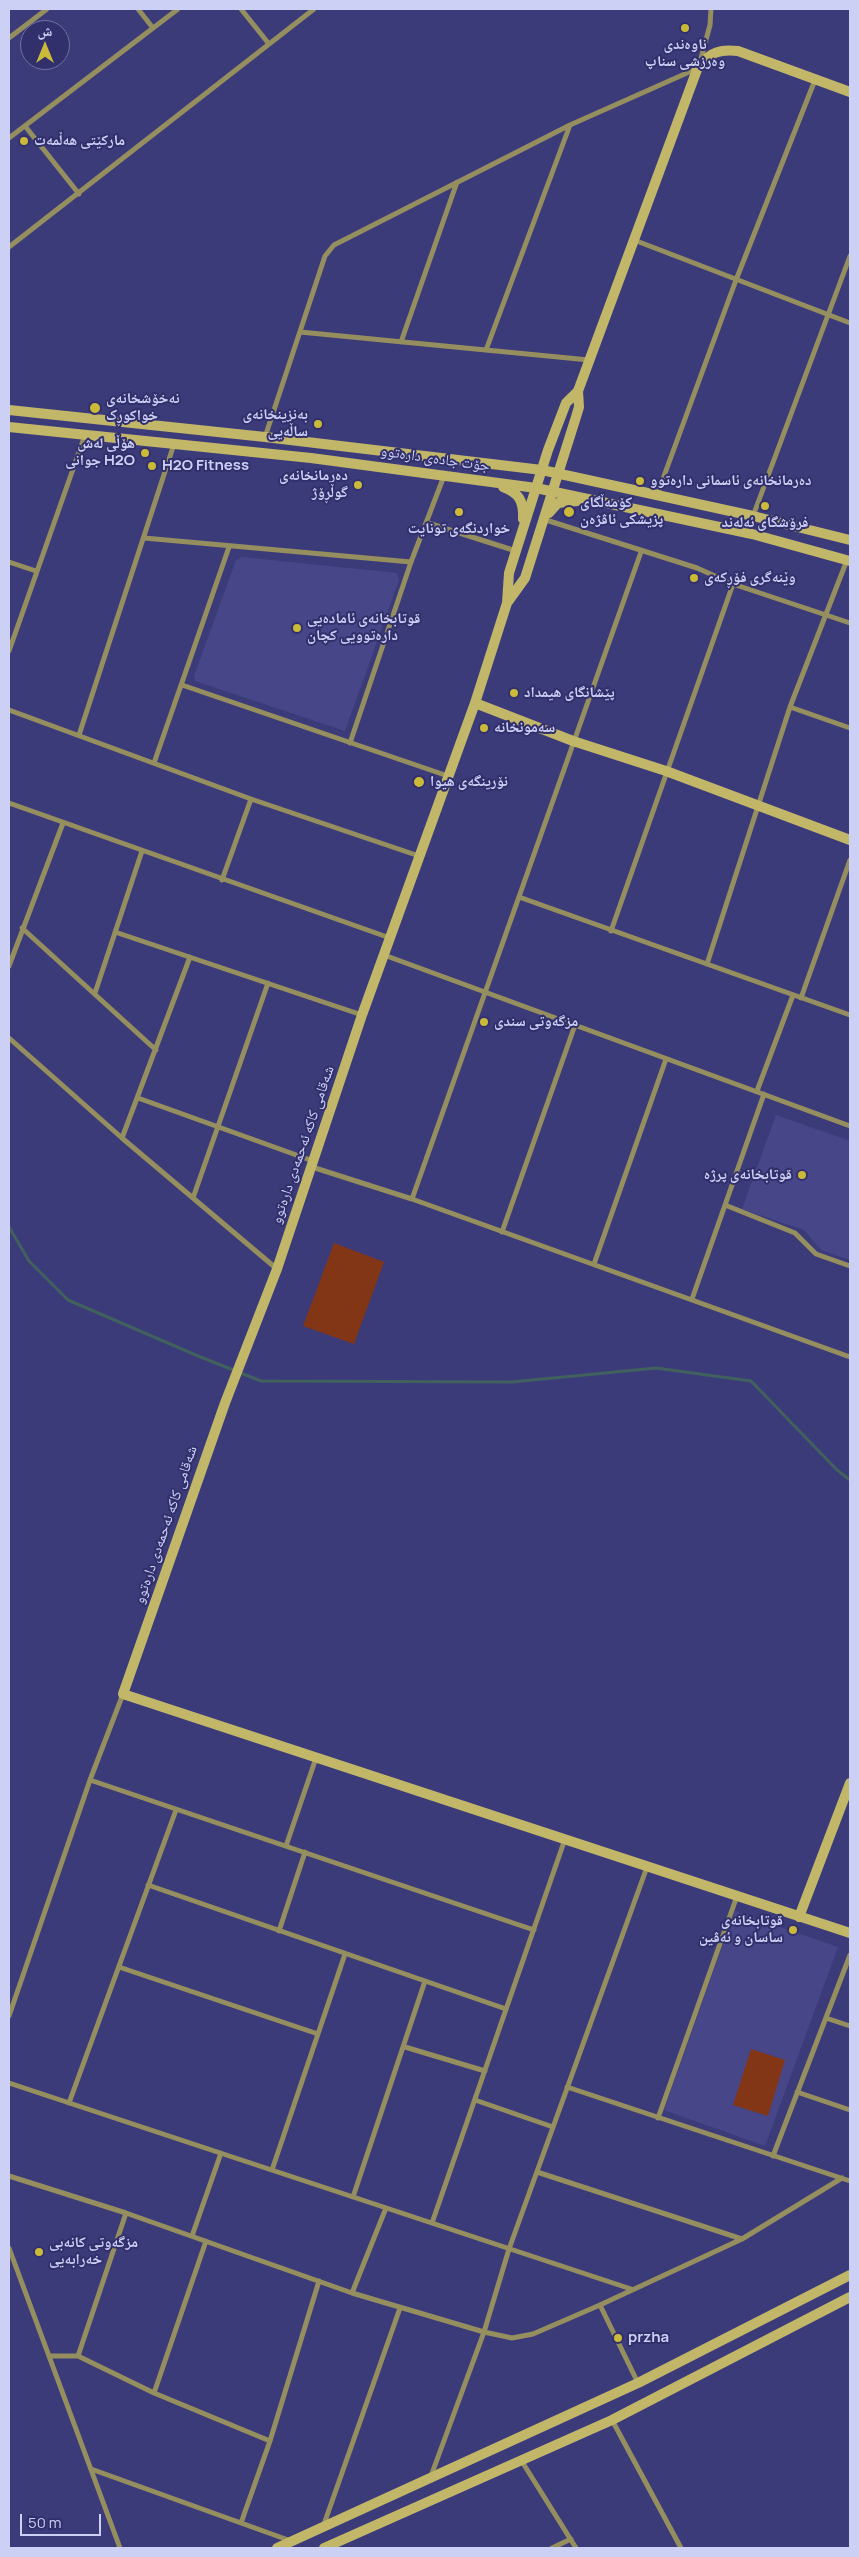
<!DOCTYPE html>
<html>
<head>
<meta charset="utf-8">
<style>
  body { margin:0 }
  #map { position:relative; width:859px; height:2557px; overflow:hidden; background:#3c3b79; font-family:Manrope,"Noto Naskh Arabic",sans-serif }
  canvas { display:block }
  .frame { position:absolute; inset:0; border:10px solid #cdd0f5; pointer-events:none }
  .north { position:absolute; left:20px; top:20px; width:50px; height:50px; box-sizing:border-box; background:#32306c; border:1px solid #7070a3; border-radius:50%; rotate:0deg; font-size:14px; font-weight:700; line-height:20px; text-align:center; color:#cdd0f5 }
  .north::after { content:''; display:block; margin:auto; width:18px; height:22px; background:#cbba39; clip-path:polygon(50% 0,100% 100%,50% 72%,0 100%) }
  .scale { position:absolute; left:20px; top:2514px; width:81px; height:22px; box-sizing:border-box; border:2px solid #cdd0f5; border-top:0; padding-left:6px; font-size:15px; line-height:18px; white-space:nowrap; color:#cdd0f5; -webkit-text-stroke:4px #32306c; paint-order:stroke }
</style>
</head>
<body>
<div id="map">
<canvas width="859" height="2557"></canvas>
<div class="frame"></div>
<div class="north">ش</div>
<div class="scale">50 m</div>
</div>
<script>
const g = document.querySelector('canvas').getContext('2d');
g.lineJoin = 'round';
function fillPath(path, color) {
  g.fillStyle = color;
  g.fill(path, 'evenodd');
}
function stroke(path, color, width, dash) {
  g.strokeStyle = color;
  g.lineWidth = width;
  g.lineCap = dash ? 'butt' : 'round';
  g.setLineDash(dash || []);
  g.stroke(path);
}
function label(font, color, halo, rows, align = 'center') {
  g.font = font + ' Manrope,"Noto Naskh Arabic",sans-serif';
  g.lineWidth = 4;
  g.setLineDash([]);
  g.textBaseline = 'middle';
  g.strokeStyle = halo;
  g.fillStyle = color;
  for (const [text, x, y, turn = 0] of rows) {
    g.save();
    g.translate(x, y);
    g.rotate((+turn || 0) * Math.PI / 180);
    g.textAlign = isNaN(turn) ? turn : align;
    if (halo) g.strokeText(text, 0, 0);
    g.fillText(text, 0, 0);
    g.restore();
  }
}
const built = new Path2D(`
  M242 557 397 573 399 580 345 731 195 681 194 676 236 560Z
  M776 1115 850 1141V1260L821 1250 804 1230 742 1209Z
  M735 1911 838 1947 765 2146 664 2110Z`);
const green = new Path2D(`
  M334 1243 384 1262 354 1344 303 1326Z
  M751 2049 785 2060 768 2116 733 2105Z`);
const stream = new Path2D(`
  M9 1227 29 1261 68 1300 198 1356 261 1381 512 1382 656 1368 751 1381 837 1470 850 1480`);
const street = new Path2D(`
  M138 9 153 28
  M241 9 269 44
  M9 38 47 9
  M700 62 710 25 711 9
  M25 126 79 194
  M9 138 178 9
  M634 240 850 323
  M9 247 314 9
  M300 332 589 360
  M401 342 457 182
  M486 350 570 125
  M265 437 325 256 334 245 570 125 696 69
  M657 495 736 280 815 80
  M753 516 850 256
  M546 520 697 568 733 584 850 623
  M428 523 516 551
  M144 538 411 562
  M9 562 36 571
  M9 651 85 435
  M182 685 448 776
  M790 707 850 728
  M9 710 251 799 419 856
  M79 735 174 444
  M350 743 411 562 444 476
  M154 763 229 547
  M9 803 390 938
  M222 880 251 799
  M519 897 850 1015
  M22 928 156 1050
  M611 931 733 584
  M115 932 362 1015
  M384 955 850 1126
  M707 964 790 707 847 560
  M9 966 63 823
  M95 993 142 851
  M801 998 850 860
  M9 1038 122 1138 277 1269
  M757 1091 793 995
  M138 1098 313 1161
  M122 1138 190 957
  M312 1167 412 1199 850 1357
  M193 1198 268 983
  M412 1199 641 552
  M725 1205 795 1233 816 1254 850 1266
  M502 1232 575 1025
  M594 1264 666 1059
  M692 1299 764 1094
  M90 1780 534 1930
  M286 1846 316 1758
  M148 1885 506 2009
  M279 1931 305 1852
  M119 1967 318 2034
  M9 2016 90 1780 123 1694
  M826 2018 850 2026
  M405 2047 485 2071
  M9 2083 631 2289
  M567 2087 850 2181
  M797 2092 850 2110
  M475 2100 553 2127
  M69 2103 176 1810
  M658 2118 737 1896
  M773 2156 850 1955
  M272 2170 345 1954
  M537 2172 742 2239
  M9 2176 126 2213 352 2293 484 2332 512 2338 533 2334 600 2305 742 2239 842 2178
  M353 2197 425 1981
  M432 2223 565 1839
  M192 2236 221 2153
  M9 2248 120 2548
  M352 2293 386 2208
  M600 2305 638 2383
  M49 2356H78L154 2393 270 2441
  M78 2356 126 2213
  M154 2393 206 2241
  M612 2420 681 2548
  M521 2460 576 2548
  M91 2469 291 2541
  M431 2476 484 2332 509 2249 647 1867
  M241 2523 270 2441 319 2281
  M323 2527 400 2308
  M552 2548 571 2539`);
const secondary = new Path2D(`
  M850 92 738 51C720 49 710 52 698 67L578 391 566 403 548 450 509 573 507 603 475 703 362 1015 277 1269 225 1403 123 1694 850 1933
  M9 410 265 437 542 470 753 516 850 540
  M9 427 311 458 536 488 752 534 850 561
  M503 487C519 493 524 501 523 519
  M549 513 558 503 577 501
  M507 603 525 578 576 417 579 407 578 391
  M475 703 573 741 666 771 850 840
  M799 1917 850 1783
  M277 2548 638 2383 850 2275
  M324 2548 612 2420 850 2297`);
const markers = [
  [685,28,5,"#cbba39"],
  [24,141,5,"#cbba39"],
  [95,408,6,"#cbba39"],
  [318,424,5,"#cbba39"],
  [145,453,5,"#cbba39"],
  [152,466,5,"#cbba39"],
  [640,481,5,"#cbba39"],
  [358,485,5,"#cbba39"],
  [765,506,5,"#cbba39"],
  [459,512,5,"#cbba39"],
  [569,512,6,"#cbba39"],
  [694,578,5,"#cbba39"],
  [297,628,5,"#cbba39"],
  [514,693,5,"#cbba39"],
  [484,728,5,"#cbba39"],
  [419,782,6,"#cbba39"],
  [484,1022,5,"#cbba39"],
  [802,1175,5,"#cbba39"],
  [793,1930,5,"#cbba39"],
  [39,2252,5,"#cbba39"],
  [618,2338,5,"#cbba39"]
];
const poiNames = [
  ["ناوەندی",685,45,"center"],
  ["وەرزشی سناپ",685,62,"center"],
  ["مارکێتی هەڵمەت",34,141],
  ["نەخۆشخانەی",106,399],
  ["خواکوڕک",106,416],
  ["بەنزینخانەی",308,415,"right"],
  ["ساڵەیی",308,432,"right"],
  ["هۆڵی لەش",135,444,"right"],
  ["جوانی H2O",135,461,"right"],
  ["H2O Fitness",162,466],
  ["دەرمانخانەی",348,476,"right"],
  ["گوڵڕۆژ",348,493,"right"],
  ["دەرمانخانەی ئاسمانی دارەتوو",650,481],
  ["کۆمەڵگای",580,503],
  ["پزیشکی ئاڤژەن",580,520],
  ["فرۆشگای ئەلەند",765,523,"center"],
  ["خواردنگەی تونایت",459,529,"center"],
  ["وێنەگری فۆڕکەی",704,578],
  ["قوتابخانەی ئامادەیی",307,619],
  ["دارەتوویی کچان",307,636],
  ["پێشانگای هیمداد",524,693],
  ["سەمونخانە",494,728],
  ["نۆرینگەی هیوا",430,782],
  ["مزگەوتی سندی",494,1022],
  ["قوتابخانەی پرژە",792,1175,"right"],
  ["قوتابخانەی",783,1921,"right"],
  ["ساسان و ئەڤین",783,1938,"right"],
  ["مزگەوتی کانەبی",49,2243],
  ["خەرابەیی",49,2260],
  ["przha",628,2338]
];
const streetNames = [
  ["جۆت جادەی دارەتوو",435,459,8],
  ["شەقامی کاکە ئەحمەدی دارەتوو",303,1145,-71],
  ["شەقامی کاکە ئەحمەدی دارەتوو",166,1525,-71]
];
fillPath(built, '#474689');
fillPath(green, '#833616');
stroke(stream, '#40615e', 3);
stroke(street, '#958e5f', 5);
stroke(secondary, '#c2b769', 10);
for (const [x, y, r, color] of markers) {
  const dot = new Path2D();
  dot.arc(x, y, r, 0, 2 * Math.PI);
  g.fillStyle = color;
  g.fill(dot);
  stroke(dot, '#32306c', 2);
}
label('bold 15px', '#cdd0f5', '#32306c', poiNames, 'left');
label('15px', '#cdd0f5', '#32306c', streetNames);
</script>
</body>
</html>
